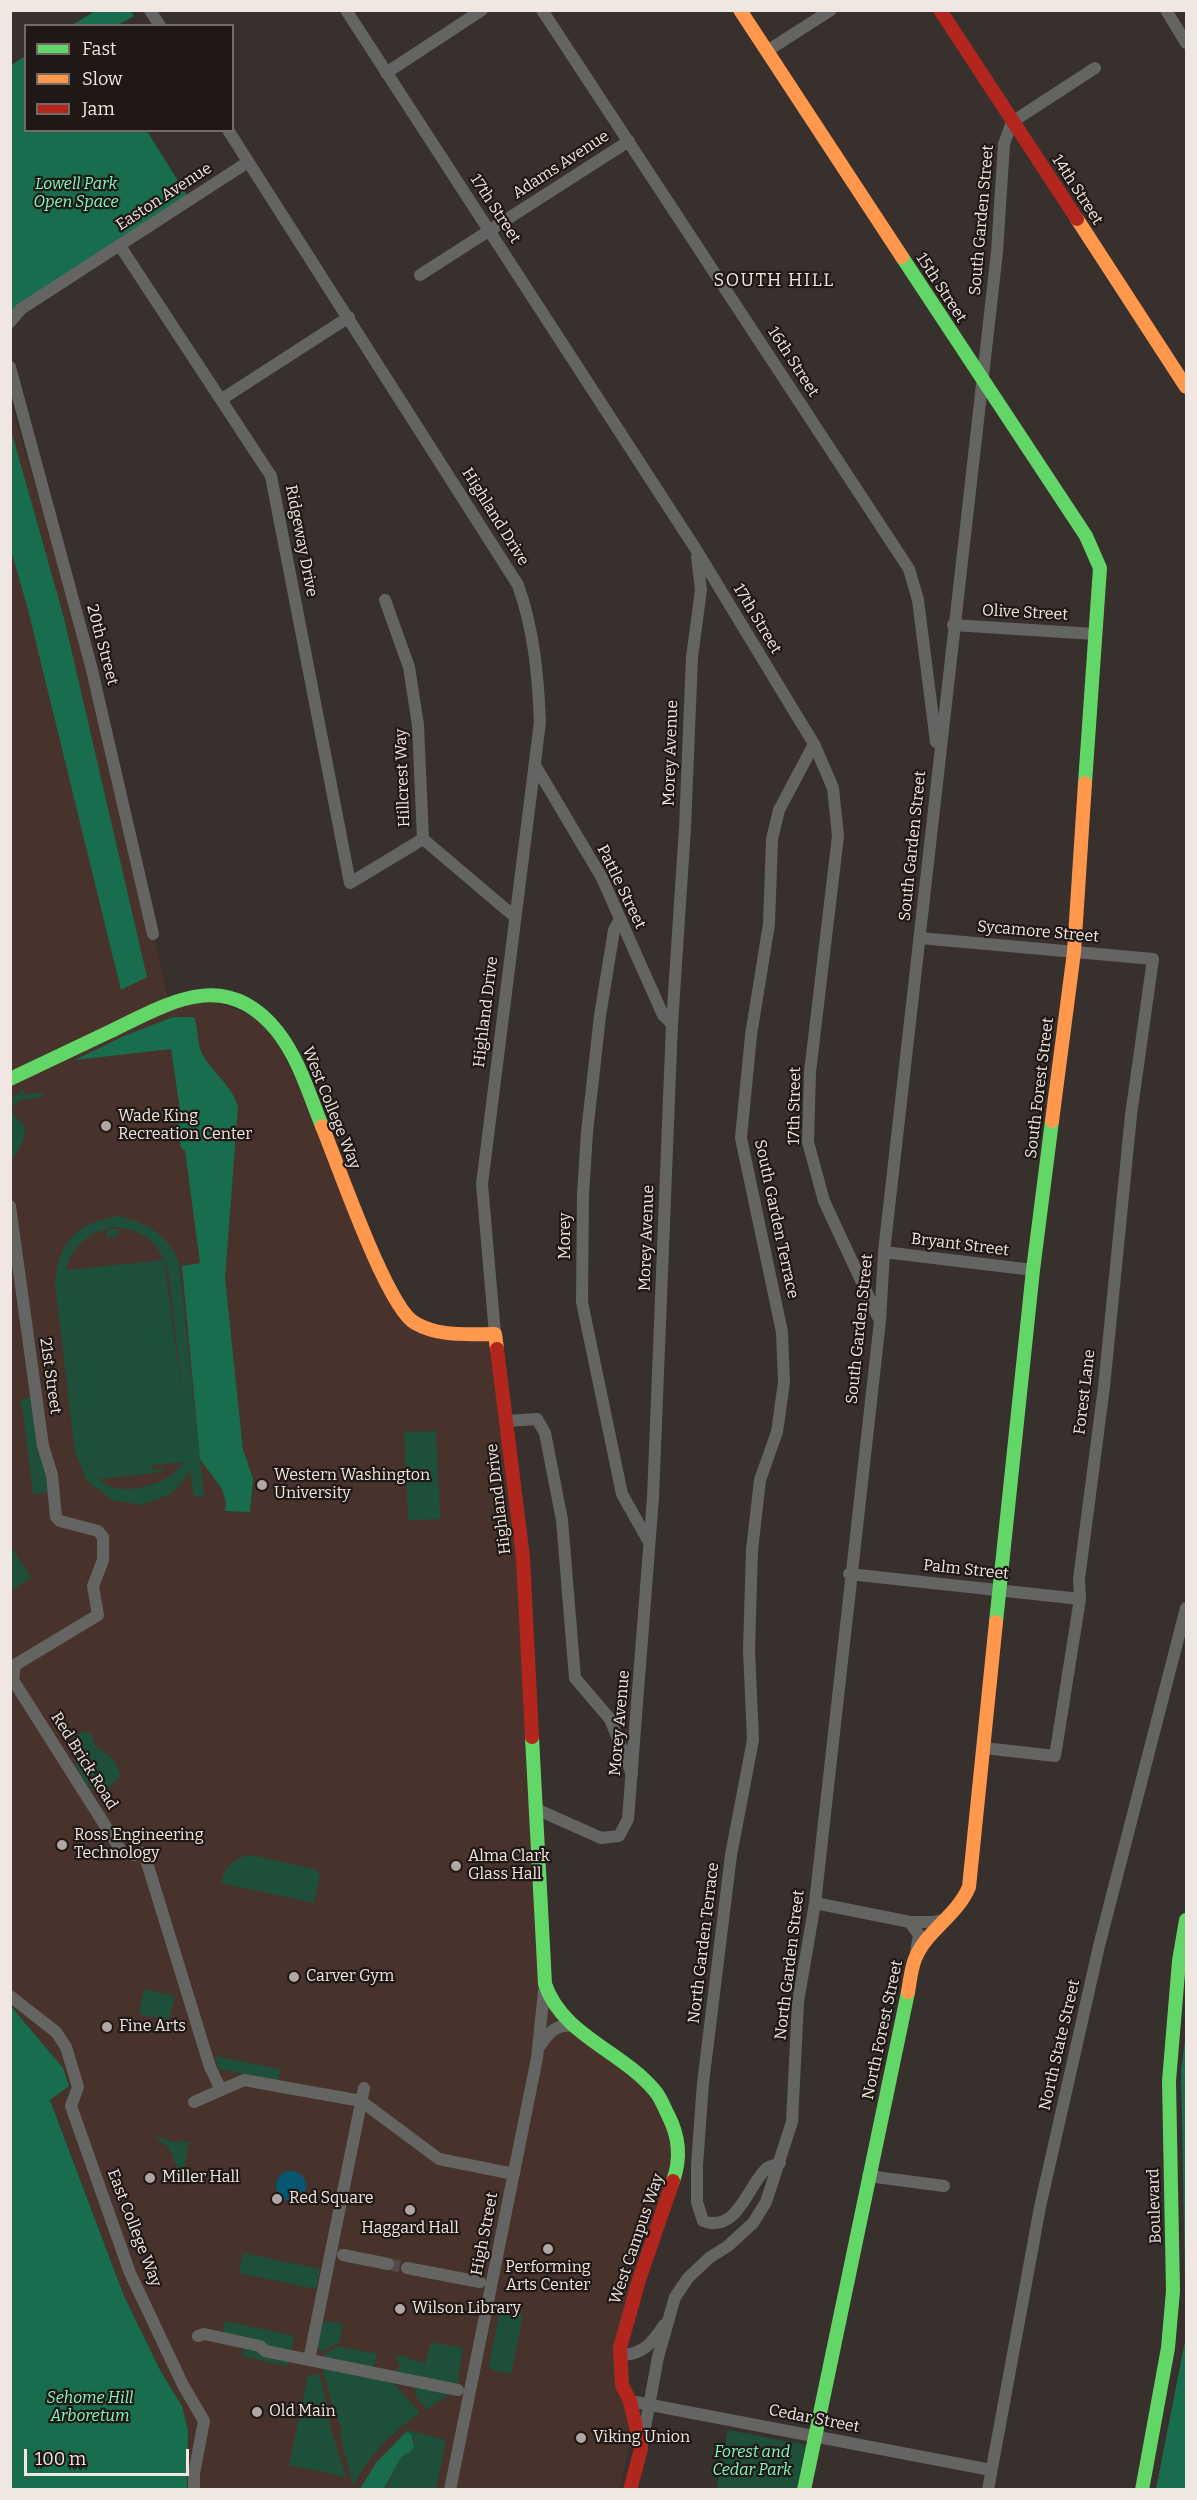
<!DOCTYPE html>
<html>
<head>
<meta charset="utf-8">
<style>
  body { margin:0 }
  #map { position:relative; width:1197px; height:2500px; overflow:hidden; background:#38302d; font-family:Bitter,serif }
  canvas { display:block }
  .frame { position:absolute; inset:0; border:12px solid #f0e6e2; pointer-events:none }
  .legend { position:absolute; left:24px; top:24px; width:210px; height:108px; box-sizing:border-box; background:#1f1815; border:2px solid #736a67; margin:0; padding:8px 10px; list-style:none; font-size:18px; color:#f0e6e2 }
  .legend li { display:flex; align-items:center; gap:12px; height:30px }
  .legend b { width:30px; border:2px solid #736a67 }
  .scale { position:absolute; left:24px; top:2449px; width:165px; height:27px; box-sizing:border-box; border:3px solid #f0e6e2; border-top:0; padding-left:8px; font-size:18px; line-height:21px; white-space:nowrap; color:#f0e6e2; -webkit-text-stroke:4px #1f1815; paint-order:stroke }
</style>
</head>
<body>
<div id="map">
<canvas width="1197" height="2500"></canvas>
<div class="frame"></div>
<ul class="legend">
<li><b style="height:8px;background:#63d668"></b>Fast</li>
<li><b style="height:8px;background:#ff974d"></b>Slow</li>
<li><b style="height:8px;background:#b3261e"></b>Jam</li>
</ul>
<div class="scale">100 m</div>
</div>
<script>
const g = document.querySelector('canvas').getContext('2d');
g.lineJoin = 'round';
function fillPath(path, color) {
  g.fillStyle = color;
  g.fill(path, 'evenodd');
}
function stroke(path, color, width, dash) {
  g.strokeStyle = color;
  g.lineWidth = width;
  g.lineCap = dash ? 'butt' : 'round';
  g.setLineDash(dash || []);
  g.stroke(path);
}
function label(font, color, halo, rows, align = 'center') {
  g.font = font + ' Bitter,serif';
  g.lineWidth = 4.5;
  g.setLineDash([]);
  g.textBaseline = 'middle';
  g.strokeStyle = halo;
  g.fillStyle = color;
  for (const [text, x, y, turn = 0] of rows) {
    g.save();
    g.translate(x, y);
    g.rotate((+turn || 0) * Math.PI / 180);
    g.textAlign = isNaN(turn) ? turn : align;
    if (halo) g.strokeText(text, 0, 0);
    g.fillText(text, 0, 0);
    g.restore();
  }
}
const built = new Path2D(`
  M10 404 91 666 169 1002 194 995 267 1020 412 1322 495 1334 523 1557 551 2002 640 2076 679 2147 620 2348 636 2411 620 2489H187L188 2430 182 2406 160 2370 124 2296 50 2099 63 2068 11 2005Z`);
const green = new Path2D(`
  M23 1090 27 1095 42 1092 43 1097 22 1100 13 1105C9 1118 25 1120 25 1131 25 1142 14 1154 11 1164V1099Z
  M118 1216C146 1222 169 1235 179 1263L204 1496 194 1497 190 1472 171 1494 142 1505 112 1500 87 1481 75 1452 55 1284C58 1242 76 1223 118 1216ZM110 1227C144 1228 162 1244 169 1277L184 1409 164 1260 66 1270C72 1249 84 1235 106 1229L107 1237 119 1236 118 1229H106ZM183 1462C172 1485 117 1500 99 1479L162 1472V1469L150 1470 153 1465Z
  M31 1398 49 1492 33 1494 21 1399Z
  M436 1431 440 1519 408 1520 404 1432Z
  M10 1545 31 1578 11 1591H10Z
  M84 1731 92 1734 95 1745 114 1760 121 1776 100 1795C80 1780 70 1762 75 1737Z
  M251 1855 317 1870 320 1876 314 1903 221 1883C224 1867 234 1858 251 1855Z
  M144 1989 175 1996 169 2020 139 2014Z
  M215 2056 280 2069 278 2081 219 2069Z
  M153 2135 177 2143 178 2140 191 2143 188 2145 183 2181 169 2148Z
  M243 2253 320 2269 316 2289 239 2273Z
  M500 2311 523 2315 511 2374 492 2370 489 2365Z
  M225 2321 294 2336 287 2366 242 2356 245 2345 221 2341Z
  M327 2321 343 2324 339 2342 322 2352 318 2346 322 2324Z
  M431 2342 463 2348 457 2387 394 2374 400 2366 396 2357 399 2355 425 2364Z
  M338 2346 377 2354 373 2370 326 2358 324 2355Z
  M322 2367 391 2380 420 2413C392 2431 369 2456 353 2485L340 2435 342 2428 335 2415Z
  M319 2374 330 2416 329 2423 346 2477 289 2465 308 2375Z
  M413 2384 453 2392 427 2409 417 2398Z
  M408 2430 446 2440 436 2489 384 2490C393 2481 392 2468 400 2458 406 2451 413 2452 414 2441L406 2432Z
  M728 2430 806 2445 797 2489 716 2490Z`);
const forest = new Path2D(`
  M95 11H131L134 16 118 25H72Z
  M25 56 26 130 147 131 188 197 10 318V66Z
  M11 430 64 618 147 977 121 990 28 610 11 550Z
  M173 1017H194C199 1030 196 1043 203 1055 214 1075 232 1085 238 1107L225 1278 243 1450 253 1479 250 1512 225 1511 226 1502 222 1489 200 1459 182 1266 200 1263 185 1150 181 1148 175 1113 180 1110 171 1049 75 1060 124 1036Z
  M10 2005 63 2068 69 2086 50 2100 124 2296 160 2370 182 2406 188 2430 187 2489H11Z
  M1186 2033V2489H1156L1186 2336 1181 2070Z
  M406 2432 411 2434 414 2446 411 2451 401 2457 384 2489H360L376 2463Z`);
const water = new Path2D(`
  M276 2186a15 15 0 1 1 30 0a15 15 0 1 1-30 0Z`);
const streetTunnel = new Path2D(`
  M388 2264 407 2268`);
const street = new Path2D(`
  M150 10 160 26
  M346 10 697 551 814 744 833 788 838 836 810 1072 808 1142 824 1201 878 1317
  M542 10 909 569 918 600 936 742
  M1166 10 1186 43
  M767 51 831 10
  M386 73 482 10
  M228 130 518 585C534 630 538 675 540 722L482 1184 495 1334
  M120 246 271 476 350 883 423 839
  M420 275 629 141
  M10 322 21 309 248 162
  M10 367 91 666 153 934
  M222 399 349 317
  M385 600 409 667 418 725 423 839 515 917
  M953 625 1094 634
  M535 765 602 878 663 1015 672 1024
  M619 921 614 930 600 1016 587 1132 583 1195 582 1302 622 1494 649 1542
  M920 938 1153 959 1131 1115 1104 1387 1079 1579 1080 1599 1055 1756 984 1748
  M10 1206 43 1446 52 1475 56 1517 60 1521 98 1531 103 1537V1560L93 1586 98 1615 15 1665 13 1680 122 1852 133 1855 144 1853 210 2067 221 2090
  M884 1252 1033 1270
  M506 1421 537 1419 545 1433 562 1520 575 1678 610 1719 632 1774
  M849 1574 1080 1599
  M536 1809 601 1838 619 1836 628 1819 653 1498 672 1024 685 828 692 657 701 590 697 557
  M815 1903 910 1922 919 1935 916 1952
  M910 1922H933L947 1919
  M10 1996 56 2032 66 2047 78 2087 71 2106 130 2273 183 2385 204 2421 194 2474V2490
  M539 2047C549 2033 556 2022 575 2027
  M194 2102 244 2080 361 2101 439 2159 514 2174
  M780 2163C777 2164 770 2166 767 2168 748 2184 738 2234 703 2221L697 2202V2165L703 2083 731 1855 753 1740 749 1650 752 1550 760 1480 777 1432 784 1382 782 1332 741 1138 751 1035 769 924 772 839 779 810 814 744
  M868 2176 944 2186
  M343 2255 388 2264
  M407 2268 480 2282
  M198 2336 204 2334 260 2346 265 2351 458 2390
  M620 2355C643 2355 652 2343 664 2325
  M309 2360 364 2088
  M630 2401 991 2470
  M642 2444 658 2357 675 2297 688 2278 709 2258 728 2246 753 2223 766 2202 792 2122 798 2002 815 1903 880 1321 884 1252 997 252 1004 144 1012 122 1095 68
  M450 2490 537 2058 544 1991
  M988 2490 1040 2207 1099 1946 1186 1608`);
const fast = new Path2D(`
  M902 257 1086 536 1100 568 1085 783
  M10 1079C43 1063 76 1048 109 1032 167 1004 225 966 277 1031 299 1059 309 1094 322 1126
  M996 1622 1033 1270 1052 1121
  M532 1737 545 1984C562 2035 622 2051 655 2091 661 2098 664 2107 668 2115 679 2136 681 2159 673 2181
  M804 2490 908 1992
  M1142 2490 1168 2348 1173 2291 1169 2081 1179 1961 1186 1920`);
const slow = new Path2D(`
  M740 10 902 257
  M1077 219 1186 387
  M1052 1121 1074 952 1085 783
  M322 1126C337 1162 387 1308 415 1323 439 1337 467 1334 495 1334L497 1349
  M908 1992C910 1981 911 1969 915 1959 925 1932 957 1916 969 1887L996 1622`);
const jam = new Path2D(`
  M940 10 1077 219
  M497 1349 523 1557 532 1737
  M630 2490 641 2449 630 2401 622 2385 620 2348 639 2280 673 2181`);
const markers = [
  [106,1126,6,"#b0a6a3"],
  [262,1485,6,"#b0a6a3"],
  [62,1845,6,"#b0a6a3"],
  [456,1866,6,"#b0a6a3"],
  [294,1977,6,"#b0a6a3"],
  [107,2027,6,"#b0a6a3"],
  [150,2178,6,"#b0a6a3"],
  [277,2199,6,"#b0a6a3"],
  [410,2210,6,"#b0a6a3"],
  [548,2249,6,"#b0a6a3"],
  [400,2309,6,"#b0a6a3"],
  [257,2412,6,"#b0a6a3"],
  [581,2438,6,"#b0a6a3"]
];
const streetNames = [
  ["Adams Avenue",561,165,-33],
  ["14th Street",1077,190,57],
  ["Easton Avenue",164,197,-33],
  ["17th Street",495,209,57],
  ["South Garden Street",982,220,-85],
  ["15th Street",941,288,57],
  ["16th Street",793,362,57],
  ["Highland Drive",495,517,58],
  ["Ridgeway Drive",301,541,79],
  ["Olive Street",1025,613,3],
  ["17th Street",757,619,59],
  ["20th Street",102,645,75],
  ["Morey Avenue",671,753,-88],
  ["Hillcrest Way",403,778,-92],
  ["South Garden Street",913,846,-84],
  ["Pattle Street",621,887,64],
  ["Sycamore Street",1038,932,5],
  ["Highland Drive",486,1012,-83],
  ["South Forest Street",1040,1088,-83],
  ["17th Street",795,1106,-89],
  ["West College Way",331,1108,68],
  ["South Garden Terrace",776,1219,78],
  ["Morey",566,1236,-90],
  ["Morey Avenue",647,1238,-88],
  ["Bryant Street",960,1245,7],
  ["South Garden Street",860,1329,-84],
  ["21st Street",50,1376,82],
  ["Forest Lane",1085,1392,-83],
  ["Highland Drive",499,1499,-97],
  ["Palm Street",966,1570,6],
  ["Morey Avenue",620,1723,-85],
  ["Red Brick Road",84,1761,58],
  ["North Garden Terrace",704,1943,-83],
  ["North Garden Street",790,1965,-83],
  ["North Forest Street",883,2030,-78],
  ["North State Street",1060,2045,-77],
  ["Boulevard",1155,2206,-92],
  ["East College Way",134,2228,69],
  ["High Street",485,2234,-79],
  ["West Campus Way",637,2239,-71],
  ["Cedar Street",814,2419,11]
];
const parkNames = [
  ["Lowell Park",76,185],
  ["Open Space",76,203],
  ["Sehome Hill",90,2399],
  ["Arboretum",90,2417],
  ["Forest and",752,2453],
  ["Cedar Park",752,2471]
];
const poiNames = [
  ["Wade King",118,1117],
  ["Recreation Center",118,1135],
  ["Western Washington",274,1476],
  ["University",274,1494],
  ["Ross Engineering",74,1836],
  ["Technology",74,1854],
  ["Alma Clark",468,1857],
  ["Glass Hall",468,1875],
  ["Carver Gym",306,1977],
  ["Fine Arts",119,2027],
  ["Miller Hall",162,2178],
  ["Red Square",289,2199],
  ["Haggard Hall",410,2229,"center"],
  ["Performing",548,2268,"center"],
  ["Arts Center",548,2286,"center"],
  ["Wilson Library",412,2309],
  ["Old Main",269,2412],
  ["Viking Union",593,2438]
];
const neighbourhoodNames = [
  ["SOUTH HILL",774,281]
];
fillPath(built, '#47332c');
fillPath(green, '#1e4f3a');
fillPath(forest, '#176d4d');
fillPath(water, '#06576f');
stroke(streetTunnel, '#544b48', 12, [12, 6]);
stroke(street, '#646563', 12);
stroke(fast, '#63d668', 14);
stroke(slow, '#ff974d', 14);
stroke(jam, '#b3261e', 14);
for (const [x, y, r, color] of markers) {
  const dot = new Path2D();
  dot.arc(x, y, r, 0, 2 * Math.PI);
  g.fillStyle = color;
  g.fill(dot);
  stroke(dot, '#1f1815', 2);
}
label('16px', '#f0e6e2', '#1f1815', streetNames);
label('italic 16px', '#80f8c1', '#1f1815', parkNames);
label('16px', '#f0e6e2', '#1f1815', poiNames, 'left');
g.letterSpacing = '1.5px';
label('18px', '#f0e6e2', '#1f1815', neighbourhoodNames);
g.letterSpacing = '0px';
</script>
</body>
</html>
